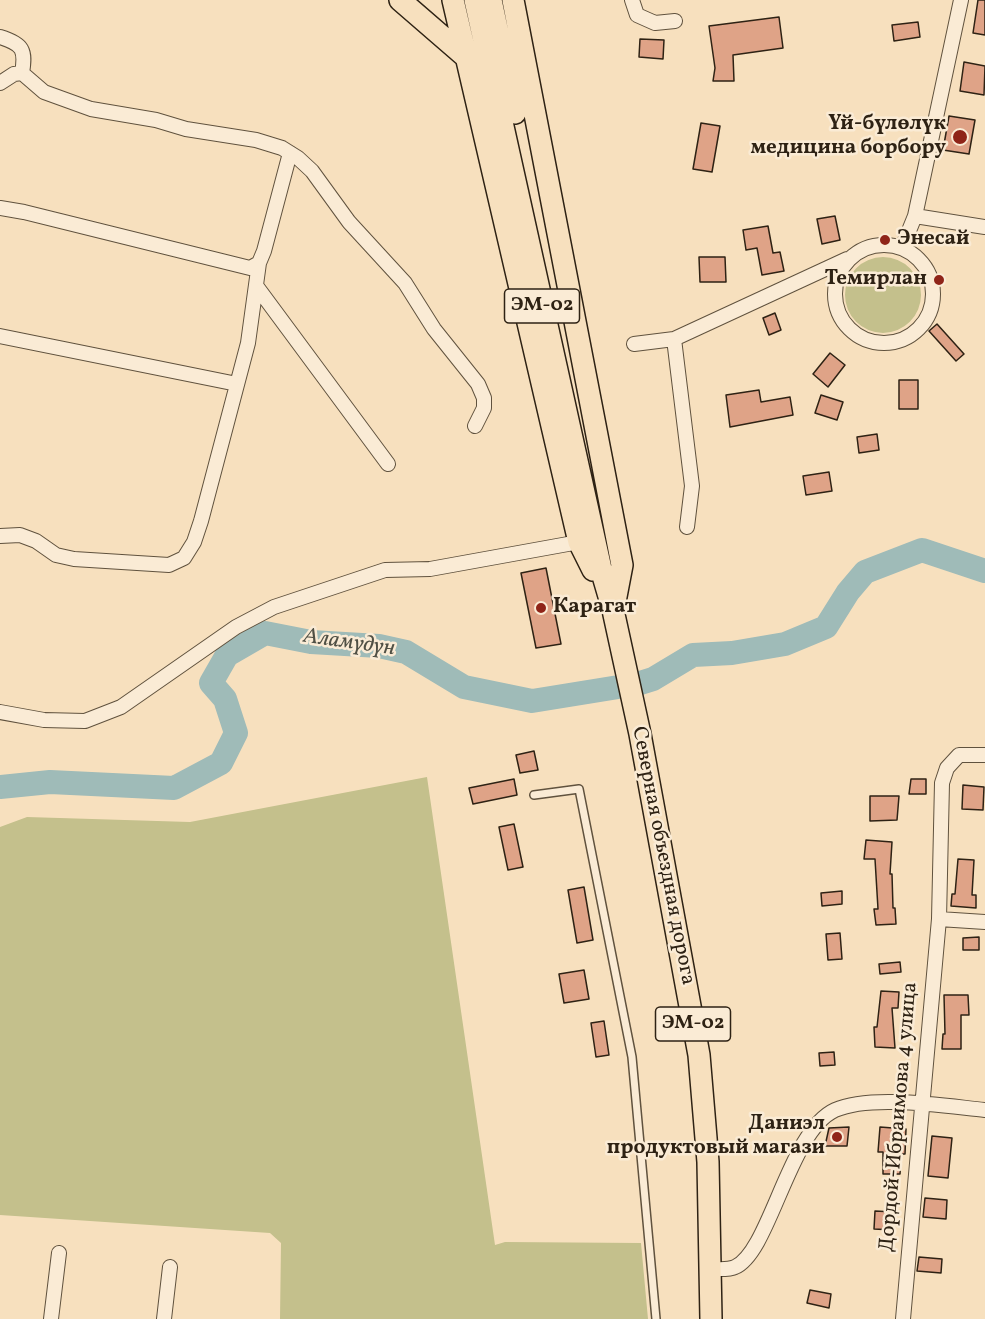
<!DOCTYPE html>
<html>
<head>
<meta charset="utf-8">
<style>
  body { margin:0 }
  canvas { display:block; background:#f7e0be }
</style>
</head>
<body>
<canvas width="985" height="1319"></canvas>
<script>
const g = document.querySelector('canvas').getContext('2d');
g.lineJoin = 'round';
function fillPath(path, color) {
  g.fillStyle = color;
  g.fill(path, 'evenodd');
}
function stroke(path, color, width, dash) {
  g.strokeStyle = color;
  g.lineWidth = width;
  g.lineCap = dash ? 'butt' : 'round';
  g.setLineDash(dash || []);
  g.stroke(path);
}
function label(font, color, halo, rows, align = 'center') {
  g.font = font + ' Vollkorn,serif';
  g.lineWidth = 5;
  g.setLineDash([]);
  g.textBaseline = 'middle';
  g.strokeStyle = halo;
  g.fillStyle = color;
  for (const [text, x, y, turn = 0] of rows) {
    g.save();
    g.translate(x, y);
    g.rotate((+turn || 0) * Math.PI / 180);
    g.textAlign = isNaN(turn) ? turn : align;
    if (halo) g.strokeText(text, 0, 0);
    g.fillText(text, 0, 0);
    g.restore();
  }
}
const green = new Path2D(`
  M845 295a38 38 0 1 1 76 0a38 38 0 1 1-76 0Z
  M427 777 495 1245 505 1242 641 1243 648 1319H280L281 1243 270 1233 0 1215V827L27 817 190 822Z`);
const river = new Path2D(`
  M0 787 50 782 174 788 221 763 236 733 225 699 211 683 227 655 265 633 311 642 379 646 406 652 464 687 532 701 637 684 653 679 693 655 732 653 785 644 826 627 848 592 865 572 922 550 985 571`);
const building = new Path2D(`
  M978 0H985V35L973 33Z
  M779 17 783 48 733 55 734 81H713L715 68 709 26Z
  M918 22 920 37 894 41 892 25Z
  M640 39 664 40 663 59 639 57Z
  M964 62 985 66 984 95 960 91Z
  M949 116 975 120 969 154 943 150Z
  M701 123 720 126 712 172 693 169Z
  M835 216 840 240 822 244 817 219Z
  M768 226 773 253 780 252 784 271 762 275 757 248 746 250 743 230Z
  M699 257H725L726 282H700Z
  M775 313 781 330 769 335 763 318Z
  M937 324 964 354 956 361 929 331Z
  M830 353 845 365 828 387 813 374Z
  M899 380H918V409H899Z
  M759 390 761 402 790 397 793 415 730 427 726 395Z
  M821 395 843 402 837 420 815 413Z
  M877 434 879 450 859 453 857 437Z
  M829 472 832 491 806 495 803 476Z
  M546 568 561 644 536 648 521 573Z
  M534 751 538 770 520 773 516 755Z
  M514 779 517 795 473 804 469 788Z
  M911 779H926V794H909Z
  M963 785 984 787 983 810 962 809Z
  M870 796H899L897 820 870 821Z
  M514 824 523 867 508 870 499 827Z
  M866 840 892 842 890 874H892L893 908H895L896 924 876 925 874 909H878L875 859H864Z
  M958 859 974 860 972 895H976V908L951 906 952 894H955Z
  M584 887 593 940 577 943 568 890Z
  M842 891V904L822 906 821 893Z
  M840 933 842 959 828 960 826 934Z
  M979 937V950H963V938Z
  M900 962 901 972 880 974 879 964Z
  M584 970 589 999 564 1003 559 974Z
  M881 991 899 992 898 1008H892L895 1048 875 1047 874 1027H877Z
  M944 995H968L969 1015H961V1049H942L943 1034H945Z
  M604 1021 609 1055 596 1057 591 1023Z
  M834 1052 835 1065 820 1066 819 1053Z
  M849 1127 847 1146H825L829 1128Z
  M880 1127 906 1129 905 1154H901L900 1174H883V1152H878Z
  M932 1136 952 1138 948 1178 928 1176Z
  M925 1198 947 1200 946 1219 923 1217Z
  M875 1211 894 1212 893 1230 874 1229Z
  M919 1257 942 1259 941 1273 917 1271Z
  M810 1290 831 1294 829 1308 807 1303Z`);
const service = new Path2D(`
  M534 795 579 789 632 1057 656 1319`);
const minor = new Path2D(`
  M632 0 637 15 655 23 675 21
  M0 37C23 44 26 50 22 73
  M0 83 14 74 22 73 44 92 91 109 156 120 186 129 256 140 282 148 298 158 312 171 349 222 405 283 434 329 478 384 484 398V408L475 426
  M0 208 24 212 250 268 259 263 264 251 290 153
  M915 216 985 227
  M835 294a49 49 0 1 1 98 0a49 49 0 1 1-98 0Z
  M902 248 915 216 961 0
  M257 287 388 464
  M0 336 237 384
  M674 339 692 486 687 527
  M634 344 674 339 847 259
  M0 536 20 535 36 541 56 555 74 559 169 565 184 558 194 542 201 521 248 343 259 263
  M0 712 44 720 85 721 121 707 236 627 274 607 385 570 430 569 579 542
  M939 919 985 922
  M712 1269C719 1269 729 1270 735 1267 770 1252 789 1131 835 1110 871 1094 945 1106 985 1110
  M51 1319 59 1253
  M164 1319 170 1267
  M903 1319 939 919 942 783 947 768 959 755H985`);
const trunk = new Path2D(`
  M400 0 467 58
  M453 0 579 542 593 570
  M475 0 601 569 613 610 640 734 699 1055 708 1162 711 1319
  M491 0 515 113
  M513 0 622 565 614 607`);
const markers = [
  [960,137,8,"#8f2418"],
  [885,240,6,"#8f2418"],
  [939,280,6,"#8f2418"],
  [541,608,6,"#8f2418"],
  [837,1137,6,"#8f2418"]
];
const shields = [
  [542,306,75],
  [693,1024,75]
];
const shieldNames = [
  ["ЭМ-02",542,306],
  ["ЭМ-02",693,1024]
];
const poiNames = [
  ["Үй-бүлөлүк",946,125],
  ["медицина борбору",946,149],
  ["Энесай",897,240,"left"],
  ["Темирлан",927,280],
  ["Карагат",553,608,"left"],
  ["Даниэл",825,1125],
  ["продуктовый магази",825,1149]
];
const streetNames = [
  ["Северная объездная дорога",662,856,79],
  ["Дордой-Ибраимова 4 улица",900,1117,-85]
];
const waterNames = [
  ["Аламүдүн",349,644,8]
];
fillPath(green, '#c4c08c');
stroke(river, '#9fbbb8', 24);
fillPath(building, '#dfa387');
stroke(building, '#2e2214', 1.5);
stroke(service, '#60523e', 10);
stroke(minor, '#60523e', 16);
stroke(trunk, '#2e2214', 24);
stroke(service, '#faebd5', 7);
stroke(minor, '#faebd5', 14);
stroke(trunk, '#f7e0be', 21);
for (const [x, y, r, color] of markers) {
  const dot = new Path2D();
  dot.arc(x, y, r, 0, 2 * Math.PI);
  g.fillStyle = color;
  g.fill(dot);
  stroke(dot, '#faebd5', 2);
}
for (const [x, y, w] of shields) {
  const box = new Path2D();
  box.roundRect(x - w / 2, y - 17, w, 34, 4.5);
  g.fillStyle = '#faebd5';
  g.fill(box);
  stroke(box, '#2e2214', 1.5);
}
label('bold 20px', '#2e2214', null, shieldNames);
label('bold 21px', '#2e2214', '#faebd5', poiNames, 'right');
label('21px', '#2e2214', '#faebd5', streetNames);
label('italic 22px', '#505045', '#faebd5', waterNames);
</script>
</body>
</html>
